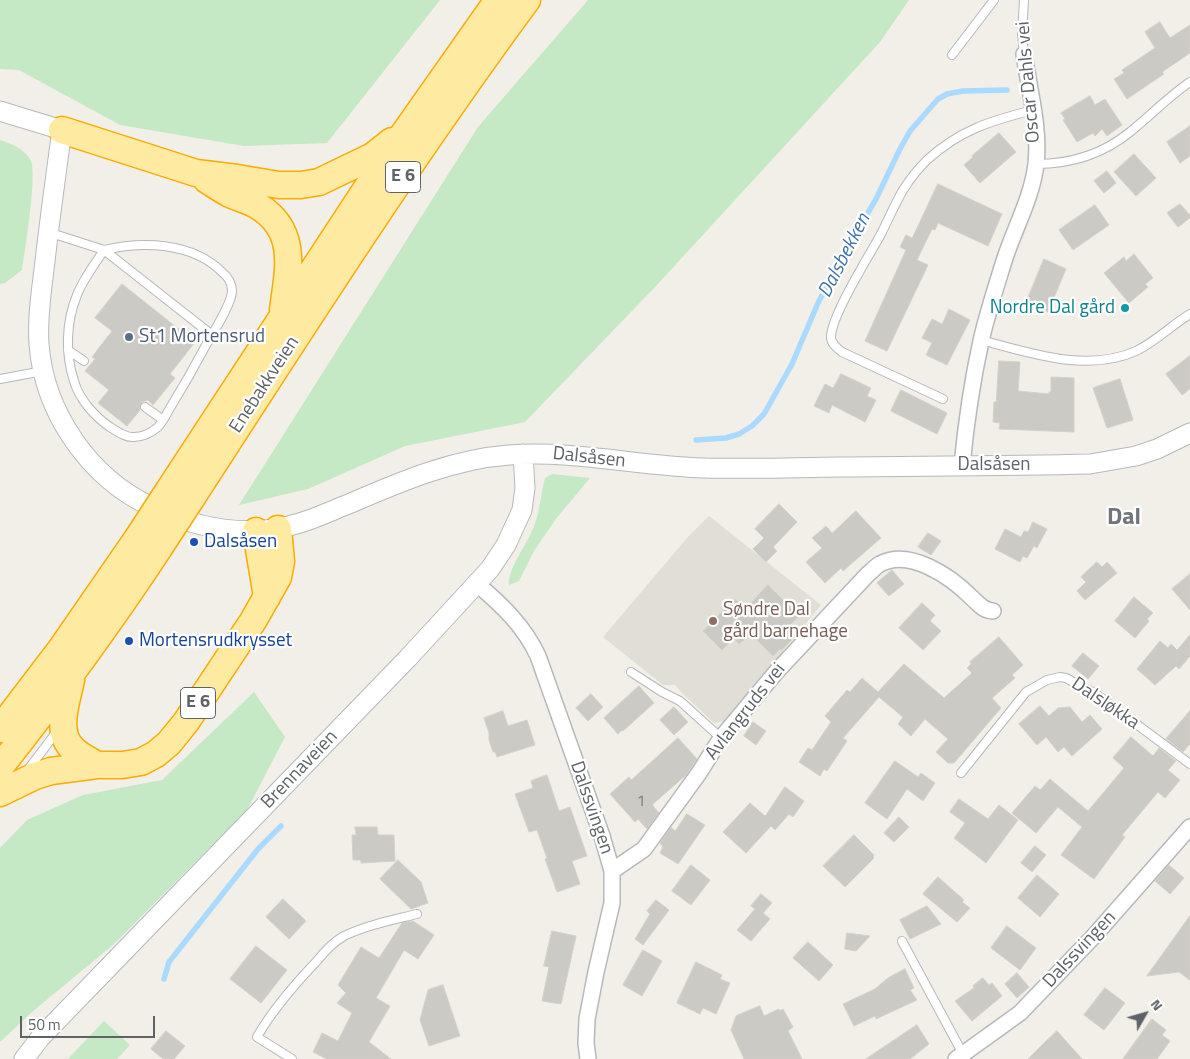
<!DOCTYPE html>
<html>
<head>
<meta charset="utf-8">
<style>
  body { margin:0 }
  #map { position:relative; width:1190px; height:1059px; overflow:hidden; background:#f1efe8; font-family:"Titillium Web",sans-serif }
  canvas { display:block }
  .north { position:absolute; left:1120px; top:989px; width:50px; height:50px; -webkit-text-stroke:4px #fff; paint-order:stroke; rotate:52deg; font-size:14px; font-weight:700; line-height:20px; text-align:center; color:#5f6368 }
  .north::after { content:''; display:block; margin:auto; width:18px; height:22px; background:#5f6368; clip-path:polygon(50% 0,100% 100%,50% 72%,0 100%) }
  .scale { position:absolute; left:20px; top:1016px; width:135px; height:22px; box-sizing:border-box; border:2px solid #5f6368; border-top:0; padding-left:6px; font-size:15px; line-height:18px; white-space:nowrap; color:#5f6368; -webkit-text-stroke:4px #fff; paint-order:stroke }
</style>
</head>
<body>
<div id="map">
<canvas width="1190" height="1059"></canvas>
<div class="north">N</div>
<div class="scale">50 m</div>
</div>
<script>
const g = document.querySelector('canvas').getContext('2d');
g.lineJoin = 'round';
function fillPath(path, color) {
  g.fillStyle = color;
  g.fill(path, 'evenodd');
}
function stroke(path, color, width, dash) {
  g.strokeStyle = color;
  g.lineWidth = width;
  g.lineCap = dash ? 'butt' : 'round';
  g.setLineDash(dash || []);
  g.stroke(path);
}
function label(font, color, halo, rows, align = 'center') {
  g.font = font + ' "Titillium Web",sans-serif';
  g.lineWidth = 4.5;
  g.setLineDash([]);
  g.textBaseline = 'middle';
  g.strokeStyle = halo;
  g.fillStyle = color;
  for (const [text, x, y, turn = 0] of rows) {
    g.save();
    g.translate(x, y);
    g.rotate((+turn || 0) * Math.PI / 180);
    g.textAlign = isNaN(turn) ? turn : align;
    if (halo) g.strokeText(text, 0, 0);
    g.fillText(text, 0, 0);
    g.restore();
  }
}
const education = new Path2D(`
  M709 516 821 605 726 721 714 723 682 693 675 685H663L603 637 687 538Z`);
const green = new Path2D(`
  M0 0H440L327 143 244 146 120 125 19 70 0 69Z
  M588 0H909L880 42 656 286 525 422 405 446 308 489 239 505 478 127Z
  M0 140C12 144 25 149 31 161 37 176 25 250 22 270L5 283 0 284Z
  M552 474 590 478 555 520 534 551 519 581 509 585C507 571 526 545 532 531 540 515 540 496 545 478Z
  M254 692 285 737 247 810 114 944 32 1012 0 1042V848L27 820 83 795 162 780Z
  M104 1021 130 1045 117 1059H68Z`);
const stream = new Path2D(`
  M696 440 726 438 739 434 752 426 764 414 792 364 818 303 845 252 876 199 900 149 910 131 938 99 947 94 963 91 1007 90
  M164 979 169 962 258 849 281 826`);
const building = new Path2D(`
  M1160 22 1170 38 1190 25V53L1162 72 1164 74 1127 99 1114 79 1124 73 1122 70 1155 48 1145 32Z
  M1090 96 1095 105 1105 99 1122 125 1107 136 1102 129 1095 136 1093 133 1077 142 1063 120 1065 119 1061 113Z
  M1190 126V156L1180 163 1167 142Z
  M999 133 1016 152 980 183 964 165 973 157 972 156Z
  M1134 154 1156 178 1136 196 1114 172Z
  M1107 171 1116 183 1104 193 1094 181Z
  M938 184 1002 214 988 246 938 223 935 230 932 229 917 260 928 265 887 351 865 341 906 250 900 247 906 235 912 238Z
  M1180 204 1190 215V218L1178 227 1167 213Z
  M1095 205 1109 225 1073 250 1059 230Z
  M1134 254 1153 278 1145 284 1148 287 1129 303 1104 273 1124 257 1126 261Z
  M1044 259 1066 269 1048 312 1026 303Z
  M122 284 195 342 170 374 175 378 153 405 148 400 142 402 140 406V410L127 426 98 403 109 390 85 371 95 359 92 357 112 331 95 318Z
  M949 309 970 320 947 365 926 355 932 343 922 338 932 319 942 324Z
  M1190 356V389L1182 395 1166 374Z
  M999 361 1020 362 1018 391 1049 394V392H1051V377L1074 378V432L999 429 1000 423 993 422 994 402H996Z
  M841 374 871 388 867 396 876 400 865 422 832 405 829 413 814 406 825 384 833 388Z
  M1120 379 1133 420 1107 428 1093 388Z
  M901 390 947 413 937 434 891 411Z
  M779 504 797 522 773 547 777 551 766 562 753 549 764 538 755 529Z
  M856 511 881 538 843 571 841 568 825 583 806 562 822 548 812 538 826 526 832 533Z
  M1033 522 1047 529 1037 548 1034 546 1027 558 1023 556 1020 562 995 549 1005 529 1021 537 1024 531 1028 532Z
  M928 533 941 541 931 555 918 547Z
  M1097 562 1102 567 1107 562 1117 573 1085 600 1077 591 1086 582 1081 577Z
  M892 570 904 584 889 596 877 583Z
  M1190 574V610L1172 589Z
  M768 585 799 616 786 629 795 637 781 650 780 649 773 656 751 634 739 644 734 638 722 650 703 631 735 599 745 609Z
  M1134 597 1153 613 1147 619 1149 621 1135 638 1115 621Z
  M922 603 935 615 930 621 941 631 923 650 899 628Z
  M1190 635V656L1179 669 1176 666 1155 685 1137 669 1160 641 1168 648 1171 644 1177 650Z
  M999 637 1023 665 1012 675 1015 678 992 698 1001 708 954 763H948L936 752 948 739 925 719 911 736 898 724 903 717 879 697 843 738 847 741 827 771 824 769 820 776 799 762 808 748 812 750 831 722 825 716 847 690 850 692 862 678 878 692 904 664 944 698 972 673 967 668 971 664 970 662Z
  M1083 653 1099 666 1088 679 1072 666Z
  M639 686 654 703 623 731 622 730 618 734 604 718Z
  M591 694 603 707 588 721 576 708Z
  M1040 706 1049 716 1058 708 1070 707 1082 722 1090 715 1102 729 1072 756 1064 747 1058 752 1046 737 1037 745 1019 724Z
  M674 707 688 722 674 735 660 720Z
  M503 711 508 726 527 720 535 745 497 757 495 752H493L489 740V733L484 718Z
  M1190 711V744L1183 752 1166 739Z
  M753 722 766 731 756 745 744 736Z
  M1131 737 1153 756 1159 748 1176 761 1168 770 1180 780 1165 798 1158 792 1122 835 1125 837 1094 879 1061 855 1082 827 1058 807 1036 833 1012 813 1035 786 1040 790 1050 779 1088 811 1124 768 1113 758Z
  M678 738 697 759 686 775 653 804V806L659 813 647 829 638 819 635 822 610 794 629 777 631 780Z
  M895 761 918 777 921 773 935 783 923 801 907 789 887 819 865 803Z
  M547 775 559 811 570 807 587 856 572 861 580 884 557 892 545 859 547 858 537 830 529 832 515 794 533 788 531 781Z
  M785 787 804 801 793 817 789 814 775 830 771 826 746 853 723 832 750 803 765 816Z
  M959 799 988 819 999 805 1018 820 986 863 954 838 965 823 950 812Z
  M687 814 705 825 678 864 660 853 663 847 660 843 671 827 675 831Z
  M899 817 909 827 894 842 884 833Z
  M355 827H377L378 835H394L395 861 361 863V860H353L352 835H356Z
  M854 835 874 855 873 857 874 858 845 887 823 866Z
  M1035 846 1046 855 1032 872 1021 863Z
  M398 860 421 882 428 903 411 909 380 879Z
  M691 865 710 880 691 905 672 891Z
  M1169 865 1184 878 1170 894 1155 881Z
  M1037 875 1059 894 1040 917 1018 898Z
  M938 877 964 900 962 902 970 908 957 922 923 894Z
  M761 894 772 903 763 913 770 919 751 941 737 930 755 909 751 906Z
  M283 899 306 921 289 939 266 917Z
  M656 900 669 910 643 945 635 939 650 914 647 911Z
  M927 906 941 924 910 939 900 920Z
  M1190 916V980L1179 972 1147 976Z
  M413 921 434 935 418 959 404 950 376 998 390 1006 369 1042 391 1059H327L313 1052 322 1033 338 1041 352 1013 337 1003 346 993 338 985 361 947 379 958 402 923Z
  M1007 926 1036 948 1020 970 991 948Z
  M552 931 576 936 561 1004 542 1001 549 967 544 966Z
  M847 933 870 936 856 951 845 949Z
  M808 942 833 965 819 981 793 958Z
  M256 946 287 970 261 1003 230 979Z
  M643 950 662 961 642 996 623 985Z
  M696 962 722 975 720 979 730 983 716 1014 703 1008 700 1014 677 1003Z
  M905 969 914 988 910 990 917 1000 876 1019 875 1016 854 1026 843 1004 875 989 888 978Z
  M1017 973 1029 987 1017 998 1005 984Z
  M983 978 989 985 992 983 1002 996 972 1021 955 1001 974 988 973 986Z
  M443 985 460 1036 429 1046 420 1020 428 990Z
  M1105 988 1125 1003 1104 1030 1084 1015Z
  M760 1006 764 1016 779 1009 780 1011 783 1009 793 1027 788 1031 802 1059H744L731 1030 736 1016Z
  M1152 1019 1166 1030 1162 1035 1170 1041 1157 1059H1123Z
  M917 1025 929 1044 910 1059H866Z
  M166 1031 185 1046 174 1059H163L151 1049Z
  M1057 1031 1082 1059H1028L1043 1044Z`);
const service = new Path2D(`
  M1024 54 1022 34 1024 0
  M952 55 994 0
  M1036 164C1070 164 1103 154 1130 132 1150 116 1168 97 1190 82
  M48 232 104 250C95 264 83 279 77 295 66 322 65 353 74 381 79 399 95 417 110 427 118 432 126 438 134 437 143 437 152 432 158 427 163 422 167 413 170 408 183 387 195 366 206 345 213 333 232 303 232 291 232 282 228 277 222 272 192 242 142 241 104 250
  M104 250 212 335
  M981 340C1030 353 1087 373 1136 351 1155 342 1172 325 1190 314
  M68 350 84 361
  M0 379 43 371
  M943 399 842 352C837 348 831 344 831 337 831 316 869 256 881 234 888 220 895 204 903 190 910 179 918 169 927 160 960 130 990 121 1033 110
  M145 407 163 420
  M631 672 662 692 680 701 721 738
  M27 771 58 730
  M961 773 1026 692 1047 680 1060 677 1066 678 1096 694 1190 764
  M902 941 963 1054
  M292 1059 257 1037C273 1009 294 985 316 962 324 952 333 942 344 936 367 925 393 920 417 914`);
const minor = new Path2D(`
  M962 465C966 424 972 382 981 341 987 314 996 287 1004 261 1014 229 1032 198 1036 164 1040 127 1029 90 1024 54
  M477 584C502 605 524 626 538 656L602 836 612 871V903L596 972 587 1019 586 1043 588 1059
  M612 871 644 849 699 773 721 738 777 671 868 574C872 571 876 566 880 564 910 548 951 577 971 597 978 603 983 611 993 611
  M956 1059 1020 1013 1094 936 1190 827`);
const tertiary = new Path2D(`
  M0 111 62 130C56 174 50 217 45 261 42 288 37 316 39 344 44 412 89 478 152 507 192 526 235 536 279 528 304 524 328 512 351 503 402 481 454 459 509 455 574 450 638 466 703 468 749 469 795 468 841 467 924 466 1007 466 1090 464L1136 456 1157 449 1190 433
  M24 1059 40 1038 408 658 490 569 506 545 522 510 525 488 523 454`);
const trunk = new Path2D(`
  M62 130 196 173 237 178 279 185H301L319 182 373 156 392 141
  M207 180C215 185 222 190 230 194 239 198 250 201 258 206 299 231 288 271 283 310
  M169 490 386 159 498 0
  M191 499C300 331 408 161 527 0
  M256 531 267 597
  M71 680C67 701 54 733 74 750 80 756 89 760 97 765
  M0 729 61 649 137 539
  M0 767C56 696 109 624 159 548
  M0 793 35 776 51 771 97 765H122L141 762 156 754 169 743 186 722 253 621 278 577 281 561 278 529`);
const trunkBridge = new Path2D(`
  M137 539 169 490
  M159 548 191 499`);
const markers = [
  [1125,308,5,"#0f9aa8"],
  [129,337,5,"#5c6f8a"],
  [194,542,5,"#1a4fb4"],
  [713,621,5,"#8d6e63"],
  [129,641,5,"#1a4fb4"]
];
const numberNames = [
  ["1",641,802]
];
const shields = [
  [403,177,35],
  [198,703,35]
];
const shieldNames = [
  ["E 6",403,177],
  ["E 6",198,703]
];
const streetNames = [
  ["Oscar Dahls vei",1029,82,-95],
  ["Enebakkveien",265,385,-57],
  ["Dalsåsen",589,458,6],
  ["Dalsåsen",994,465],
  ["Dalsløkka",1105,704,34],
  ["Avlangruds vei",746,712,-52],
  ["Brennaveien",300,770,-46],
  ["Dalssvingen",591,808,71],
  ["Dalssvingen",1080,950,-47]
];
const cultureNames = [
  ["Nordre Dal gård",1115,308]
];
const serviceNames = [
  ["St1 Mortensrud",139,337]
];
const transitNames = [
  ["Dalsåsen",204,542],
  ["Mortensrudkrysset",139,641]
];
const educationNames = [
  ["Søndre Dal",723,610],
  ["gård barnehage",723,632]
];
const waterNames = [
  ["Dalsbekken",845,256,-63]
];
const districtNames = [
  ["Dal",1124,518]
];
fillPath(education, '#e1ded6');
fillPath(green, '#c5e8c5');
stroke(stream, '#aadaff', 5.5);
fillPath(building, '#cccac5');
stroke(building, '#d6d1c6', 1);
stroke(service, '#b5b8bc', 10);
stroke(minor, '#b5b8bc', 18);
stroke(tertiary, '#b5b8bc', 21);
stroke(trunk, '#f9ab00', 29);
stroke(service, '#fff', 8);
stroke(minor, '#fff', 15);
stroke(tertiary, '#fff', 19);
stroke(trunk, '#feeaa1', 26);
stroke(trunkBridge, '#f9ab00', 29, []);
stroke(trunkBridge, '#feeaa1', 26);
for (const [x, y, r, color] of markers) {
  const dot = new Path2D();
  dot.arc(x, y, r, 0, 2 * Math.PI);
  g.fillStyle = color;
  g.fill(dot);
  stroke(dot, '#fff', 2);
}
label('16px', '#7a7d7f', null, numberNames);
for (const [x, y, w] of shields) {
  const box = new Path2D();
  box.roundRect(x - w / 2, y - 15.5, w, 31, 4);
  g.fillStyle = '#fff';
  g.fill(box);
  stroke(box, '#5f6368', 1);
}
label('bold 18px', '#5f6368', null, shieldNames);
label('19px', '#5f6368', '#fff', streetNames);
label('19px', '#0d838f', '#fff', cultureNames, 'right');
label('19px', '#4e5e75', '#fff', serviceNames, 'left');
label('19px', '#164399', '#fff', transitNames, 'left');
label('19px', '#785e54', '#fff', educationNames, 'left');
label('italic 20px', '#4174aa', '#fff', waterNames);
label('bold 24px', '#70757a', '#fff', districtNames);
</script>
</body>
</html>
